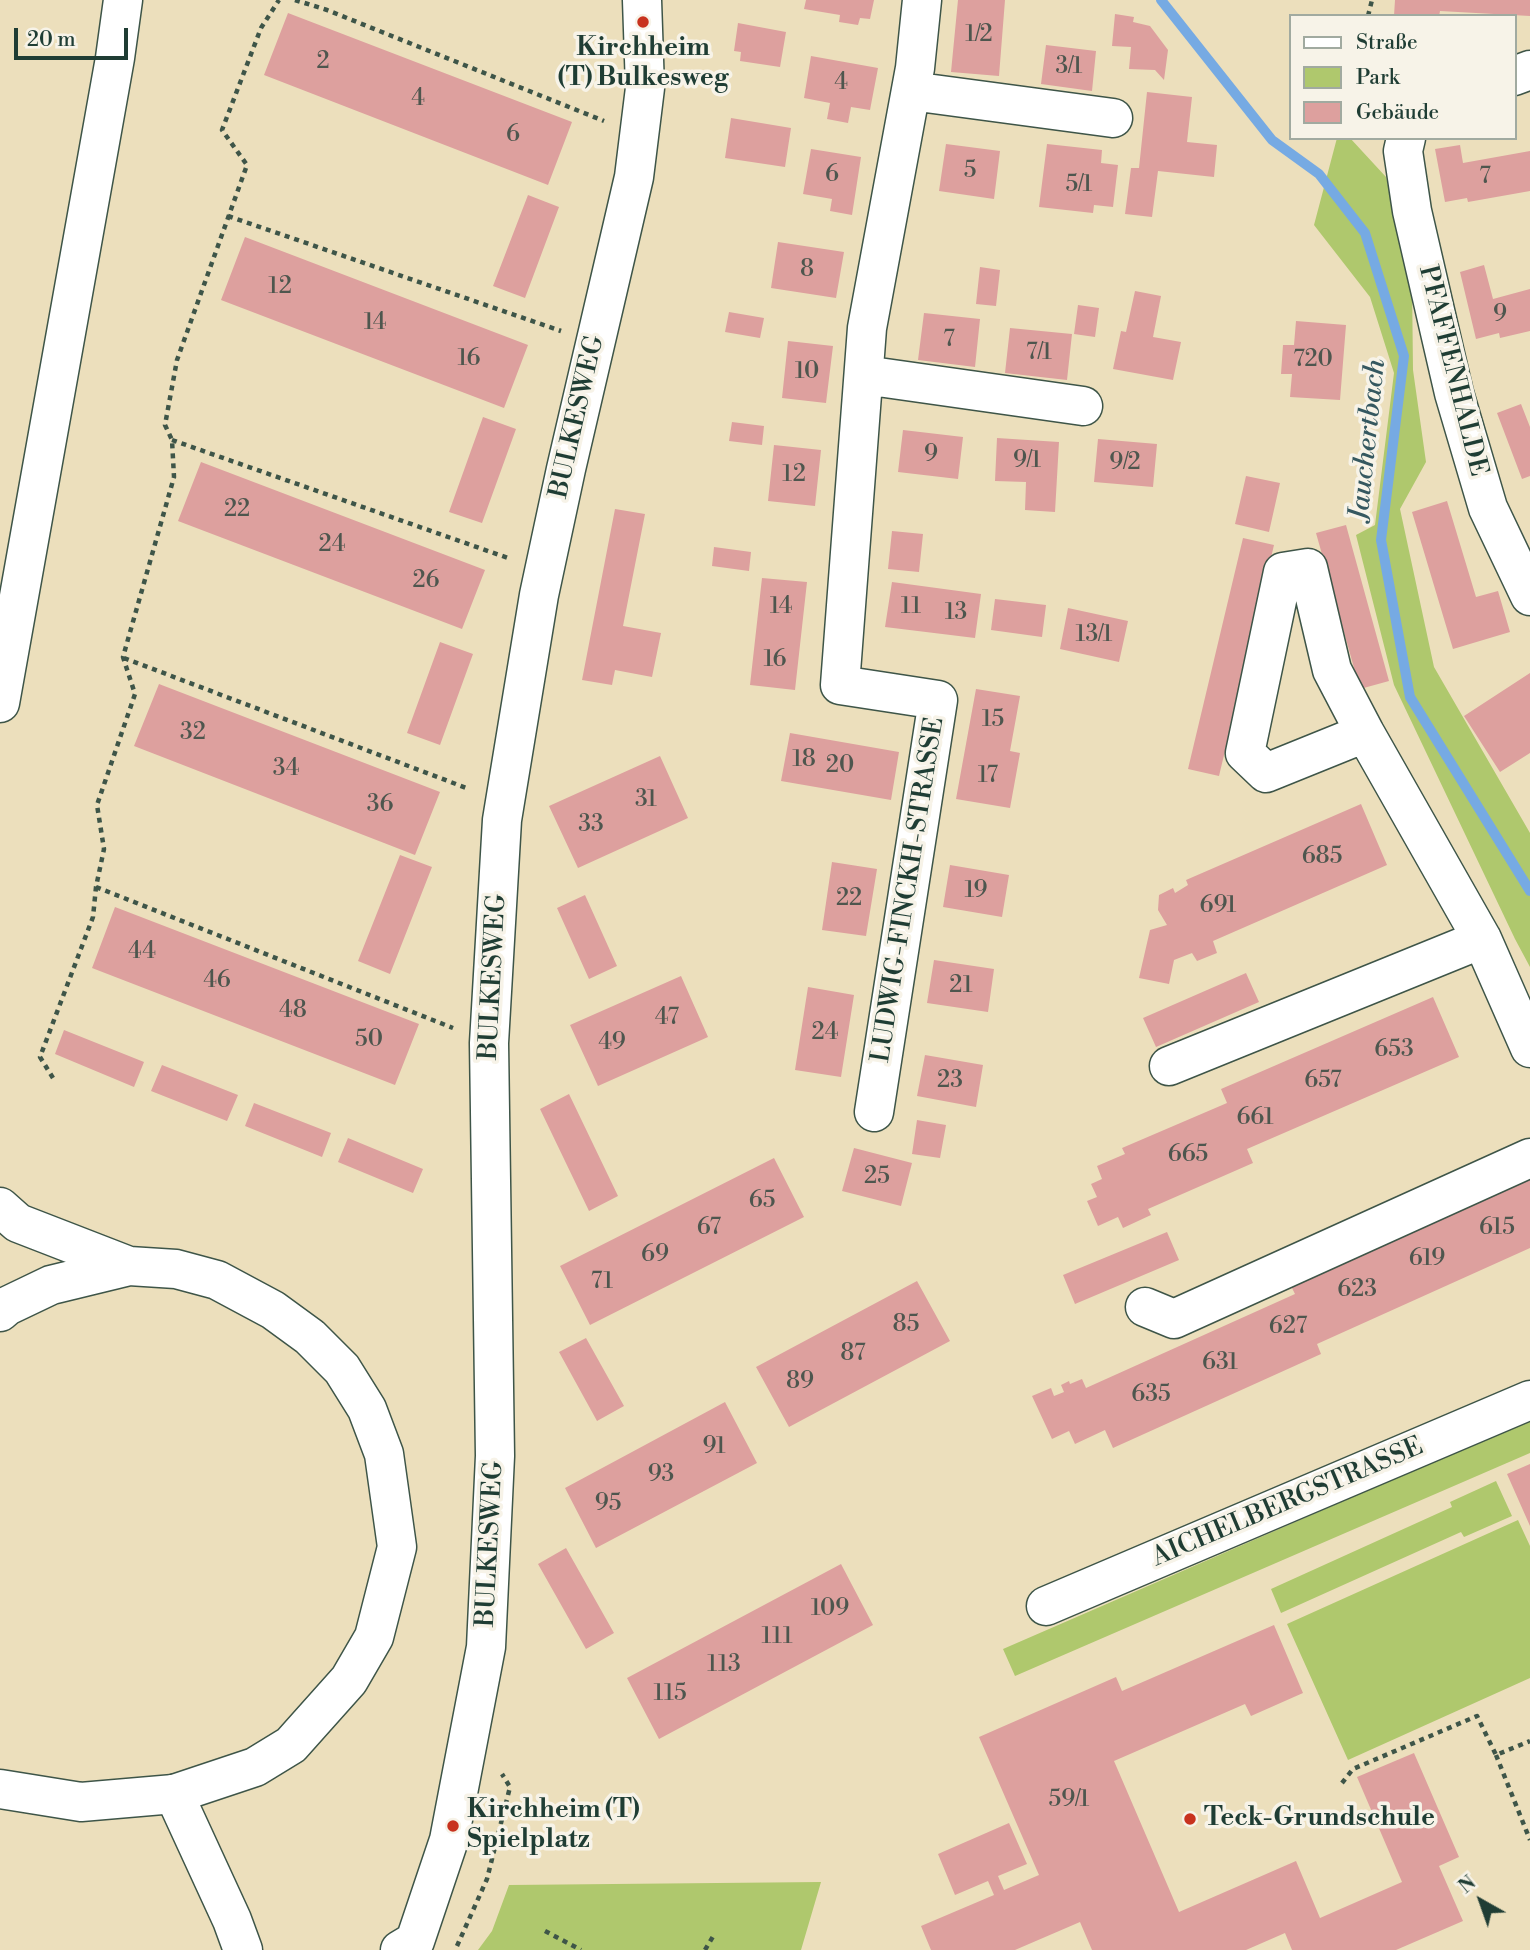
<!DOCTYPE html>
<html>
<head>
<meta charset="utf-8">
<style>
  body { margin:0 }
  #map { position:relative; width:1530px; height:1950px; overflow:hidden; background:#ecdfbc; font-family:"Libre Bodoni",serif }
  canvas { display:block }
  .legend { position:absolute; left:1289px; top:14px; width:228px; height:126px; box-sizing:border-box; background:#f7f3e8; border:2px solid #a1aaa0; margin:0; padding:9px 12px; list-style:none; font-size:21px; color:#1f3d34 }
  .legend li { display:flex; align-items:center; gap:14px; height:35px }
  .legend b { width:35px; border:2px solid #a1aaa0 }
  .north { position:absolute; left:1446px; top:1866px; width:70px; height:70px; -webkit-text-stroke:5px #f7f3e8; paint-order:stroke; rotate:320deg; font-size:19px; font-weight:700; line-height:28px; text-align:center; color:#1f3d34 }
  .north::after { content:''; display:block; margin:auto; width:24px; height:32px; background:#1f3d34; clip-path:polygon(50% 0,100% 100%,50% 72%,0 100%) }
  .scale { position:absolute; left:14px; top:28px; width:114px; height:32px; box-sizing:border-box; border:4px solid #1f3d34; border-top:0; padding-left:9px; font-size:21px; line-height:24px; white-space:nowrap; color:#1f3d34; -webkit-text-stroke:5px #f7f3e8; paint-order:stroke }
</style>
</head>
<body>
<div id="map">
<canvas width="1530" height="1950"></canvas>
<ul class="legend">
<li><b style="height:9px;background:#fff"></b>Straße</li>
<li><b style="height:19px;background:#afc86d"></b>Park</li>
<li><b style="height:19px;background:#dda09e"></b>Gebäude</li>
</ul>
<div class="north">N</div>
<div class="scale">20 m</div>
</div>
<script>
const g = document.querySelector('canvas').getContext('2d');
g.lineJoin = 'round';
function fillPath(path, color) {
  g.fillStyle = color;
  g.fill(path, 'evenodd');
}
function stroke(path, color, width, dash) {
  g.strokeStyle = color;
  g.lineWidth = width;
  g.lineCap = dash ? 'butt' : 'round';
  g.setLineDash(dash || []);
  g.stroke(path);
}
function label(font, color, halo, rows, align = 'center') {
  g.font = font + ' "Libre Bodoni",serif';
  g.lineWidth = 7;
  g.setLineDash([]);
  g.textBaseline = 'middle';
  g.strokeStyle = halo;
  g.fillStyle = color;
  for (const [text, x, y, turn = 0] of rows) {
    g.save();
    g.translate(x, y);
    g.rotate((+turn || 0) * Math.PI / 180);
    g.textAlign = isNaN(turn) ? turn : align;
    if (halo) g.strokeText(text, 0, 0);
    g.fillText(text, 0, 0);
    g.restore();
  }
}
const green = new Path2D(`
  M1337 138H1350L1386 177 1412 282 1413 370 1426 462 1400 509 1434 667 1530 833V967L1515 939 1394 685 1356 535 1375 525 1394 373 1370 297 1314 225Z
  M1530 1420V1453L1015 1676 1003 1649Z
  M1496 1481 1512 1516 1464 1537 1461 1532 1281 1613 1271 1589 1452 1507 1450 1502Z
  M1518 1520 1530 1546V1678L1348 1760 1287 1624Z
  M821 1882 801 1950H478L492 1931 509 1885Z`);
const stream = new Path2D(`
  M1161 0 1272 140 1319 174 1365 233 1404 356 1381 540 1410 697 1530 891`);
const building = new Path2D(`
  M806 0H874L870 19 860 18 858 25 839 22 840 15 804 9Z
  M958 0H1005L999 76 951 72Z
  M1395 0H1530V16L1440 11 1439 16H1394Z
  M288 13 572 122 548 185 264 75Z
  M1115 14 1134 17 1133 22 1150 26 1168 50 1164 80 1155 70 1129 69 1131 47 1112 46Z
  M738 23 786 32 780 67 740 61 741 52 734 51Z
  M1046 45 1096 51 1092 91 1041 84Z
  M811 56 878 68 870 110 851 107 848 123 827 119 830 103 804 98Z
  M1147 92 1192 97 1187 142 1217 145 1214 177 1158 171 1152 217 1125 214 1131 168H1139Z
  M731 118 791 128 785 167 725 158Z
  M946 144 1000 151 994 199 939 191Z
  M1047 144 1102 150 1101 163 1118 165 1113 207 1094 205 1093 213 1039 207Z
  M1460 145 1463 163 1530 151V191L1468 202 1467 198 1445 202 1435 149Z
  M811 149 861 157 852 215 830 211 832 199 803 194Z
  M528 195 559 207 525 298 493 286Z
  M245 237 528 345 504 408 221 300Z
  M778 242 844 252 836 298 771 288Z
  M1484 265 1493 299 1530 289V331L1500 338 1499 333 1476 339 1460 272Z
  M980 267 1000 270 996 306 976 304Z
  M1135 291 1161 296 1153 337 1181 342 1173 380 1113 369 1121 331 1126 332Z
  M1078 305 1099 308 1095 337 1074 334Z
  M729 312 764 318 760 338 725 332Z
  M924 313 980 319 975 367 918 360Z
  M1296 321 1346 325 1340 400 1290 397 1292 374H1281L1283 345H1294Z
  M1010 328 1072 334 1067 380 1005 373Z
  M788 341 833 346 826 403 782 398Z
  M1521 404 1530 427V476L1522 479 1497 413Z
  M483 417 516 429 482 523 449 512Z
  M732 422 764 426 762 445 729 441Z
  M903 430 963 437 958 479 898 472Z
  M997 438 1059 442 1055 512 1025 510 1026 482 995 481Z
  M1098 439 1157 444 1153 487 1094 482Z
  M774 445 821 450 815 506 768 501Z
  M201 462 485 570 462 629 178 521Z
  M1246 476 1280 483 1269 532 1235 524Z
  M1447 501 1476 597 1498 591 1510 632 1453 649 1412 512Z
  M615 509 645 514 623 626 661 633 652 677 615 670 612 685 582 680Z
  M1346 525 1389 681 1360 689 1316 533Z
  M892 531 923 534 919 572 888 569Z
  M1243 538 1274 545 1219 776 1188 769Z
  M714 547 751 552 749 571 712 566Z
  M762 578 807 582 795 690 750 685Z
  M892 582 981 594 975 638 885 627Z
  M995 599 1046 605 1042 637 991 630Z
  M1068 608 1128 621 1119 662 1060 649Z
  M440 642 473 654 440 745 407 733Z
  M1530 673V753L1500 772 1464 716Z
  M159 684 440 792 415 855 134 746Z
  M976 689 1020 696 1010 751 1020 753 1010 808 956 799Z
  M790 733 899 752 891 800 781 781Z
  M660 756 688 818 578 868 549 806Z
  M1361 804 1387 865 1213 941 1217 953 1197 961 1192 953 1174 960 1169 984 1139 978 1150 930 1167 925 1158 910 1159 895 1173 888 1175 893 1188 885 1186 880Z
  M400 855 432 867 390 974 358 961Z
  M832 862 877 869 866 936 822 930Z
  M950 865 1009 875 1002 917 943 907Z
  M585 895 617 966 589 979 557 908Z
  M115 907 419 1024 395 1085 92 968Z
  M934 960 994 969 988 1012 927 1003Z
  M1246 973 1259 1002 1156 1047 1143 1018Z
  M681 976 708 1037 598 1086 570 1025Z
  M808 987 854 995 841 1077 795 1070Z
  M1433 997 1459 1057 1247 1149 1253 1163 1148 1209 1151 1215 1123 1228 1118 1217 1098 1226 1087 1201 1097 1197 1091 1184 1102 1179 1097 1166 1125 1154 1122 1148 1227 1103 1221 1089Z
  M64 1030 144 1062 134 1087 55 1054Z
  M925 1055 983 1065 976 1107 917 1096Z
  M162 1065 238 1095 227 1121 151 1091Z
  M569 1094 618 1196 589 1211 540 1109Z
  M254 1103 331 1133 322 1157 245 1126Z
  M917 1120 946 1125 940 1158 912 1154Z
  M348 1138 423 1169 413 1193 338 1162Z
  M854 1148 912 1163 901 1206 842 1191Z
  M774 1158 804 1217 590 1325 560 1266Z
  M1530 1177V1248L1317 1344 1321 1354 1113 1448 1105 1430 1075 1444 1069 1431 1052 1439 1032 1396 1051 1388 1054 1396 1064 1392 1061 1385 1069 1381 1070 1384 1082 1379 1086 1388 1295 1294 1290 1284Z
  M1167 1232 1179 1260 1075 1304 1063 1275Z
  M917 1281 950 1341 789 1427 756 1367Z
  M586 1338 624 1406 597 1421 559 1352Z
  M725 1402 757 1463 596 1548 565 1488Z
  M1530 1464V1526L1507 1474Z
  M566 1548 614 1633 586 1649 538 1564Z
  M841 1564 873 1625 659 1739 627 1678Z
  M1274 1625 1303 1693 1251 1716 1245 1704 1114 1761 1179 1912 1296 1861 1320 1918 1402 1882 1357 1777 1414 1753 1459 1857 1439 1866 1463 1921 1396 1950H1292L1285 1933 1246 1950H1092L1080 1922 1015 1950H931L921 1926 994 1895 988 1881 955 1895 938 1854 1009 1823 1027 1864 998 1876 1004 1890 1039 1875 979 1737 1116 1677 1122 1691Z`);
const path = new Path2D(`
  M295 0 327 10 604 121
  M1368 16 1372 0
  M228 216 561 331
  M172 440 508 558
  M124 658 469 789
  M96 887 453 1028
  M53 1078 40 1057 93 917 96 887 104 849 97 805 135 694 123 657 174 477 172 440 165 425 177 360 247 165 222 130 261 28 279 0
  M1496 1755 1530 1840
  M1342 1783 1353 1769 1477 1716 1496 1755 1530 1741
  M545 1931 581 1950
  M457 1946 487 1879 510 1787 502 1774
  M705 1950 715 1933`);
const minor = new Path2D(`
  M1514 76 1530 70
  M911 91 1113 118
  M1406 138 1403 151 1412 211 1454 393 1488 508 1530 596
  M864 375 1083 406
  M1365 733 1266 773 1245 753 1283 572 1308 568 1332 670 1365 733 1482 939 1530 1048
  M1169 1066 1482 939
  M874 1112 938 700 840 685 867 328 915 68 922 0
  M1145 1307 1174 1319 1530 1158
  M1046 1606 1530 1400
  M174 1794 232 1920 243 1950
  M400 1950 415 1941 449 1840 486 1647 495 1456 489 1043 502 820 539 595 566 469 634 177 645 88 642 0`);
const secondary = new Path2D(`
  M0 1789 81 1802 174 1794`);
const primary = new Path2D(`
  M0 703 115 58 123 0
  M0 1207 18 1223 129 1266
  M0 1312 7 1306 51 1285 129 1266 176 1269 217 1280 273 1310 310 1337 342 1369 367 1409 384 1454 397 1547 374 1637 349 1680 291 1745 255 1767 174 1794`);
const markers = [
  [643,22,7,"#c8321e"],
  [1190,1819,7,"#c8321e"],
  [453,1826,7,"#c8321e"]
];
const numberNames = [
  ["1/2",979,35],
  ["2",323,62],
  ["3/1",1069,67],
  ["4",841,83],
  ["4",418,99],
  ["6",513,135],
  ["5",970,171],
  ["6",832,175],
  ["7",1485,177],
  ["5/1",1079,185],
  ["8",807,270],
  ["12",280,287],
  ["9",1500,315],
  ["14",375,323],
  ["7",949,340],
  ["7/1",1039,353],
  ["16",469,359],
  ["720",1313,360],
  ["10",807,372],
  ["9",931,455],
  ["9/1",1027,461],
  ["9/2",1125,463],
  ["12",794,475],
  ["22",237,510],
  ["24",332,545],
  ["26",426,581],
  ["14",781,607],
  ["11",911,607],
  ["13",956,613],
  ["13/1",1094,635],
  ["16",775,660],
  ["15",993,720],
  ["32",193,733],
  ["18",804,760],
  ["20",840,766],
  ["34",286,769],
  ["17",988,776],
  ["31",646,800],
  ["36",380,805],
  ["33",591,825],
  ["685",1322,857],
  ["19",976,891],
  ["22",849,899],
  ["691",1218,906],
  ["44",142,952],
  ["46",217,981],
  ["21",961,986],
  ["48",293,1011],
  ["47",667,1018],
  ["24",825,1033],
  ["50",369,1040],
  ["49",612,1043],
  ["653",1394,1050],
  ["23",950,1081],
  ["657",1323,1081],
  ["661",1255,1118],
  ["665",1188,1155],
  ["25",877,1177],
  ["65",762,1201],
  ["67",709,1228],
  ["615",1497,1228],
  ["69",655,1255],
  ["619",1427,1259],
  ["71",602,1282],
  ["623",1357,1290],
  ["85",906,1325],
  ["627",1288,1327],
  ["87",853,1354],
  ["631",1220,1363],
  ["89",800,1382],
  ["635",1151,1395],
  ["91",714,1447],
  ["93",661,1475],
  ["95",608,1504],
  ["109",830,1609],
  ["111",777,1637],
  ["113",724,1665],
  ["115",670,1694],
  ["59/1",1069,1800]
];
const poiNames = [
  ["Kirchheim",643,49,"center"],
  ["(T) Bulkesweg",643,79,"center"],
  ["Kirchheim (T)",467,1811],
  ["Spielplatz",467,1841],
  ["Teck-Grundschule",1204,1819]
];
const streetNames = [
  ["PFAFFENHALDE",1452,371,76],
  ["BULKESWEG",578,417,-77],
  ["LUDWIG-FINCKH-STRASSE",909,890,-81],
  ["BULKESWEG",494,977,-87],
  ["AICHELBERGSTRASSE",1288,1503,-23],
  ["BULKESWEG",491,1544,-87]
];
const waterNames = [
  ["Jauchertbach",1369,440,-84]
];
fillPath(green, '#afc86d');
stroke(stream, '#76aae3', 10);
fillPath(building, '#dda09e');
stroke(minor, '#3e5548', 41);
stroke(secondary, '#3e5548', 41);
stroke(primary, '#3e5548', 41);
stroke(path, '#3e5548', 4.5, [5, 5]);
stroke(minor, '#fff', 38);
stroke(secondary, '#fff', 38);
stroke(primary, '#fff', 38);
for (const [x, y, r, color] of markers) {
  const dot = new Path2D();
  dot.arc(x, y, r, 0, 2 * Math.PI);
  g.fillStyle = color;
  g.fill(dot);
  stroke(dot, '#f7f3e8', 2.5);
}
label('23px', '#4e564e', null, numberNames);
label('bold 26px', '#1f3d34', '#f7f3e8', poiNames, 'left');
label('26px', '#1f3d34', '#f7f3e8', streetNames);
label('italic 28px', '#355860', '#f7f3e8', waterNames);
</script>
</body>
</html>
